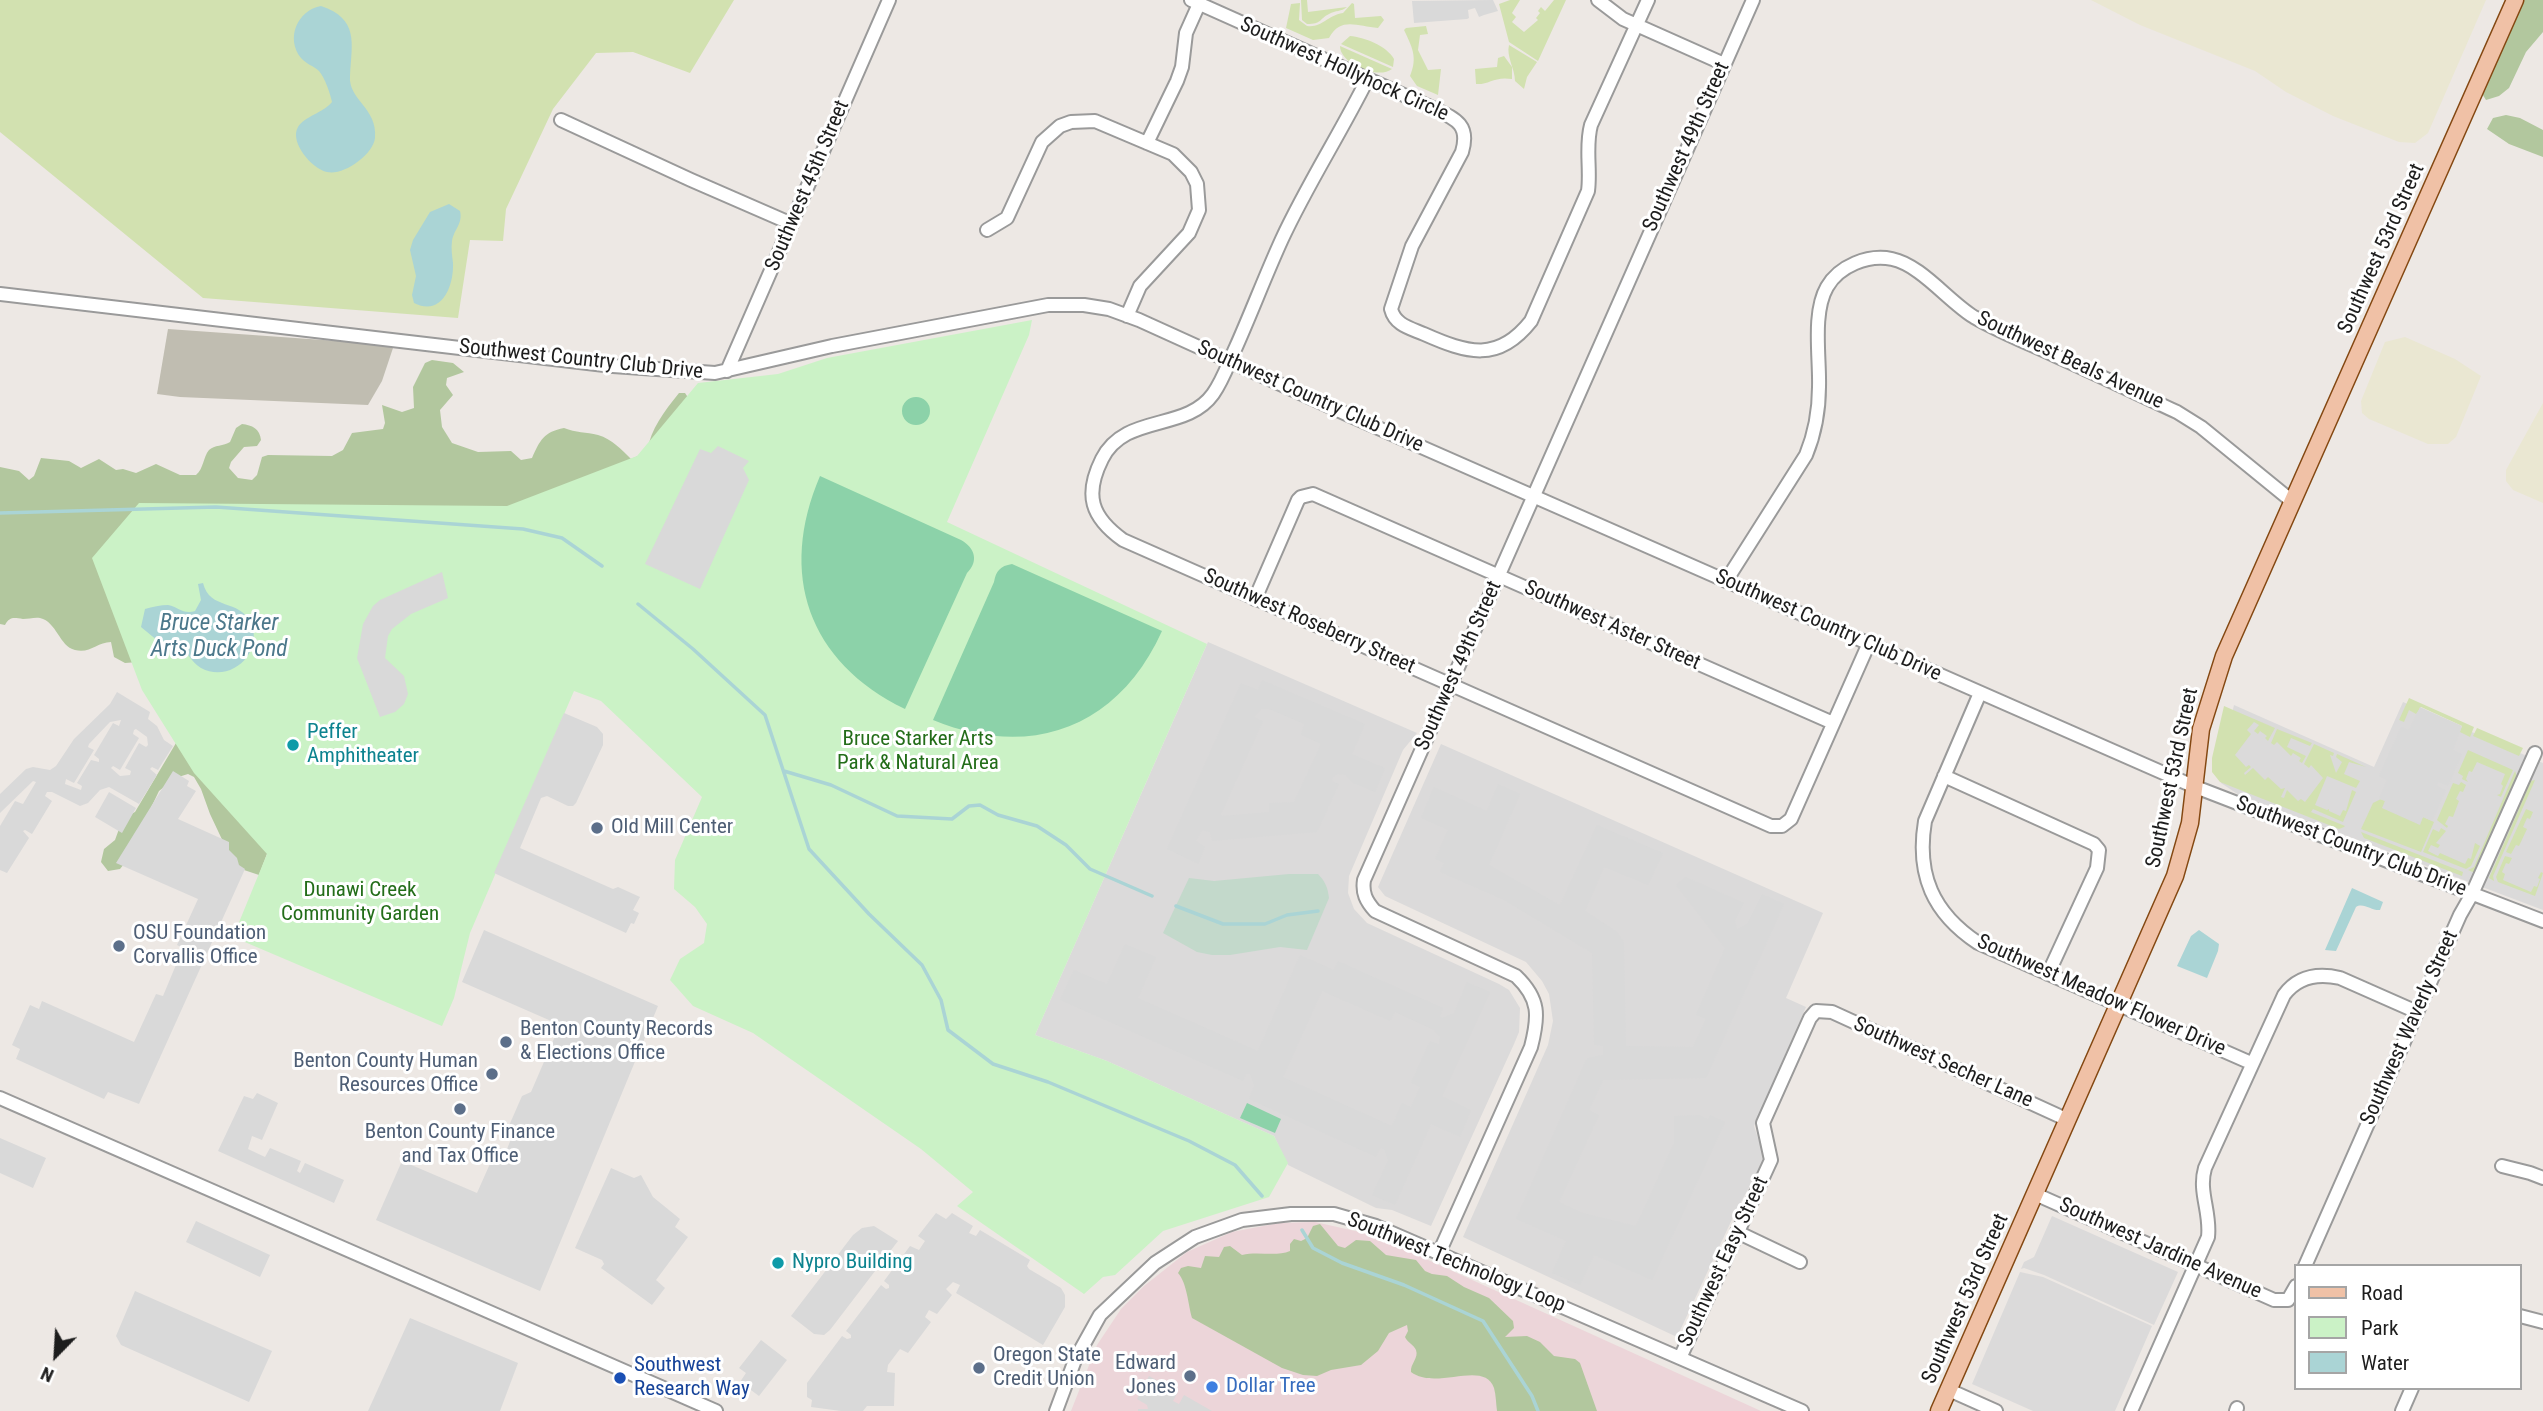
<!DOCTYPE html>
<html>
<head>
<meta charset="utf-8">
<style>
  body { margin:0 }
  #map { position:relative; width:2543px; height:1411px; overflow:hidden; background:#ede8e4; font-family:"Roboto Condensed",sans-serif }
  canvas { display:block }
  .legend { position:absolute; left:2294px; top:1264px; width:228px; height:126px; box-sizing:border-box; background:#fff; border:2px solid #a5a5a5; margin:0; padding:9px 12px; list-style:none; font-size:21px; color:#1d1d1d }
  .legend li { display:flex; align-items:center; gap:14px; height:35px }
  .legend b { width:35px; border:2px solid #a5a5a5 }
  .north { position:absolute; left:21px; top:1320px; width:70px; height:70px; -webkit-text-stroke:5px #fff; paint-order:stroke; rotate:204deg; font-size:19px; font-weight:700; line-height:28px; text-align:center; color:#1d1d1d }
  .north::after { content:''; display:block; margin:auto; width:24px; height:32px; background:#1d1d1d; clip-path:polygon(50% 0,100% 100%,50% 72%,0 100%) }
</style>
</head>
<body>
<div id="map">
<canvas width="2543" height="1411"></canvas>
<ul class="legend">
<li><b style="height:9px;background:#f0c1a6"></b>Road</li>
<li><b style="height:19px;background:#cbf2c6"></b>Park</li>
<li><b style="height:19px;background:#aad4d5"></b>Water</li>
</ul>
<div class="north">N</div>
</div>
<script>
const g = document.querySelector('canvas').getContext('2d');
g.lineJoin = 'round';
function fillPath(path, color) {
  g.fillStyle = color;
  g.fill(path, 'evenodd');
}
function stroke(path, color, width, dash) {
  g.strokeStyle = color;
  g.lineWidth = width;
  g.lineCap = dash ? 'butt' : 'round';
  g.setLineDash(dash || []);
  g.stroke(path);
}
function label(font, color, halo, rows, align = 'center') {
  g.font = font + ' "Roboto Condensed",sans-serif';
  g.lineWidth = 6;
  g.setLineDash([]);
  g.textBaseline = 'middle';
  g.strokeStyle = halo;
  g.fillStyle = color;
  for (const [text, x, y, turn = 0] of rows) {
    g.save();
    g.translate(x, y);
    g.rotate((+turn || 0) * Math.PI / 180);
    g.textAlign = isNaN(turn) ? turn : align;
    if (halo) g.strokeText(text, 0, 0);
    g.fillText(text, 0, 0);
    g.restore();
  }
}
const residential = new Path2D(`
  M1208 642 1417 733 1403 750 1349 876 1348 893 1354 909 1367 923 1499 984 1509 990 1520 1008 1519 1032 1514 1044 1431 1226 1392 1210 1376 1208 1288 1165 1274 1136 1107 1061 1035 1035Z
  M2403 702 2543 763V910L2239 795 2221 783 2224 746 2234 705 2374 767Z
  M1441 744 1823 913 1786 998 1806 1007 1754 1126 1763 1153V1162L1735 1213 1677 1337 1463 1237 1548 1045 1553 1021 1549 994 1542 981 1526 962 1385 896 1378 887Z
  M2052 1216 2178 1272 2154 1325 2044 1275 2024 1268 2021 1269 2024 1262 2034 1257Z
  M2020 1272 2043 1277 2152 1326 2115 1411H2033L1972 1384Z`);
const commercial = new Path2D(`
  M1315 1222 1373 1235 1761 1411H1071L1097 1345 1121 1309 1144 1286 1187 1252 1232 1232 1279 1223Z`);
const construction = new Path2D(`
  M168 329 394 345 382 381 368 405 180 397 157 394Z`);
const farmland = new Path2D(`
  M2091 0H2486L2428 133 2415 143 2399 142 2333 116 2286 92 2255 71 2140 25Z
  M2405 337 2455 359 2481 376 2456 437 2448 444H2428L2369 419 2362 413 2361 401 2385 342Z
  M2543 403V503L2513 490 2506 481V470Z`);
const grass = new Path2D(`
  M0 0H734L690 73 633 52 596 53 553 109 506 209 503 241 470 240 458 318 203 298 0 132Z
  M1301 0H1307L1308 12 1347 7C1341 12 1336 10 1329 14 1319 19 1322 24 1307 24L1302 20Z
  M1510 0H1520L1512 13 1516 17 1512 22 1524 32 1538 20 1536 18 1540 13 1538 11 1541 7 1545 11 1554 0H1566L1538 61 1509 42 1499 4Z
  M1300 3 1299 20 1307 26C1322 28 1326 16 1343 13L1352 3 1354 4 1355 18 1381 16 1384 20 1378 28C1358 27 1341 16 1329 38L1313 40 1286 28 1291 4Z
  M1426 26 1428 34 1420 35 1418 50 1428 70 1441 69 1438 95 1417 86 1410 76C1418 57 1412 47 1404 30L1406 28Z
  M1350 36C1364 37 1387 46 1394 59L1393 67 1341 44Z
  M1509 45 1537 62 1527 77 1524 89 1515 81C1515 69 1506 56 1509 45Z
  M1340 46 1392 69C1378 80 1340 64 1340 46Z
  M1504 56 1512 67V79C1494 76 1489 85 1476 84L1475 69 1497 67 1498 58Z
  M2409 698 2474 727 2470 737 2460 732 2462 726 2421 707 2416 714 2409 710 2404 722 2399 720Z
  M2224 706 2275 728 2268 741 2265 738 2267 736 2260 731 2258 734 2254 731 2259 725 2254 722 2247 730 2251 734 2235 755 2246 767 2249 765 2251 767 2244 773 2245 775 2253 768 2265 780 2268 777 2281 789 2285 788 2281 797 2284 798 2287 790 2298 801 2301 799 2305 802 2323 778 2311 765 2309 768 2304 764 2314 744 2334 753 2333 756 2330 755 2336 773 2342 762 2336 757 2337 754 2366 767 2349 762 2344 774 2360 781 2356 788 2327 776 2315 805 2327 810 2329 809V811L2340 816 2343 810 2346 811 2352 790 2356 792 2343 822 2313 809 2311 812 2345 826 2344 827 2339 829 2220 782 2212 772V758Z
  M2477 728 2523 748 2519 756 2473 736Z
  M2277 729 2312 743 2310 746 2291 738 2287 747 2306 756 2302 763 2299 761 2301 758 2293 753 2291 756 2277 742 2274 745 2271 743Z
  M2468 750 2513 770 2501 797 2497 795 2500 794 2503 786 2501 784 2505 774 2477 762 2472 772 2469 771 2466 779 2468 782 2462 779 2463 776 2458 773Z
  M2515 771 2517 776 2475 873 2468 870 2474 867Z
  M2535 780 2493 876 2494 881 2489 878 2531 781Z
  M2461 782 2466 785 2463 792 2460 791 2456 799 2459 801 2453 817 2449 816 2445 824 2448 826 2447 828 2437 820 2453 783 2459 785Z
  M2381 799 2385 801 2383 808 2419 824 2423 817 2434 822 2421 852 2361 829 2373 803Z
  M2526 809 2533 812 2530 819 2527 818 2523 827 2527 829 2519 846 2516 845 2511 854 2506 852Z
  M2441 828 2446 831 2436 843 2440 845 2438 848 2431 845 2428 851 2438 856 2440 853 2465 864 2468 858 2471 859 2475 843 2480 846 2471 866 2466 869 2423 852 2433 829 2439 832Z
  M2361 832 2463 872 2462 876 2364 838Z
  M2505 856 2512 858 2509 864 2506 863 2502 872 2505 874 2503 880 2531 892 2534 886 2537 887 2540 879 2538 878 2541 872 2543 873 2535 896 2498 882 2496 877Z`);
const forest = new Path2D(`
  M2520 0H2543V32L2526 52 2509 88 2499 96 2486 100 2479 89Z
  M2506 115 2520 118 2543 130V157L2509 144 2487 129 2493 118Z
  M432 360 453 363 464 372 447 378 446 385 453 395 440 410 442 427 452 443 478 452 511 451 521 460 532 458C540 440 544 432 564 428 576 433 586 432 598 435 612 439 622 450 631 459L647 452C651 428 664 412 679 393H685L689 399 660 454 356 618 259 875 235 867 210 814 201 789 194 777 188 774 175 778 159 791 124 864 120 869 108 871 101 862 104 849 115 840 123 818 135 812 176 743 151 661 125 663 114 657 111 642C97 642 90 654 75 650 59 646 57 622 40 618 35 617 28 619 23 619 14 618 10 616 5 625L0 624V467L19 471 29 480 34 476 41 458 69 461 81 468 99 459 116 470 123 469 136 473 156 464 180 475H196C204 468 203 457 209 450 214 445 224 446 230 442L236 428 242 424C252 425 260 429 261 440L257 446 244 447 231 462 229 468 238 478 252 480 257 475 262 457 268 455 332 456 343 450 352 433 383 429 385 423 382 405 402 412 414 408 413 387 425 363Z
  M1320 1224 1338 1246 1345 1248 1356 1240 1370 1241 1386 1255 1416 1260 1425 1271 1432 1274 1447 1276 1464 1287 1489 1298 1513 1321 1514 1328 1505 1337 1527 1336 1540 1342 1554 1356 1575 1359 1580 1363 1597 1411H1497C1496 1404 1496 1395 1494 1388 1484 1359 1436 1391 1411 1372 1410 1364 1419 1358 1416 1350 1414 1345 1407 1342 1405 1337L1408 1331 1407 1325 1389 1333 1378 1351 1361 1365 1331 1370 1317 1376 1303 1375 1282 1368 1192 1318C1188 1304 1187 1283 1178 1273L1181 1268 1188 1266 1201 1268 1205 1256 1219 1257 1224 1247 1230 1246 1242 1255C1258 1251 1276 1257 1290 1251V1244L1294 1239 1301 1241 1307 1238 1313 1226Z`);
const wetland = new Path2D(`
  M1289 874H1318C1325 881 1328 888 1329 898L1307 950 1280 947 1230 955H1212L1197 952 1163 933 1189 878 1214 881Z`);
const park = new Path2D(`
  M1032 320 1029 335 947 522 1207 644 1035 1035 1107 1061 1274 1136 1288 1163 1269 1197 1163 1231 1115 1275 1103 1277 1084 1294 957 1206 973 1192 921 1149 753 1033 693 1006 670 980 680 959 704 943 707 924 695 907 674 889 675 860 702 797 601 701 574 691 470 933 454 998 442 1026 233 937 267 854 194 773 142 690 92 558 139 503 507 506 637 456 698 383 778 374 827 358Z`);
const pitch = new Path2D(`
  M902 411a14 14 0 1 1 28 0a14 14 0 1 1-28 0Z
  M820 476 961 540C975 548 979 561 967 573L905 709C808 662 778 574 820 476Z
  M1012 564 1162 631C1118 728 1031 760 933 720L994 582C996 571 1000 566 1012 564Z
  M1247 1103 1281 1119 1275 1133 1240 1118Z`);
const parking = new Path2D(`
  M1493 0 1498 11 1484 15 1479 17 1475 8 1468 10 1469 18 1467 19 1414 23 1412 1Z
  M718 446 749 461 743 468 749 480 700 589 645 564 700 449 711 453Z
  M442 572 448 598 411 614 392 629 388 636 385 658 404 676 408 694 404 704 395 712 380 717 357 658 363 624 373 606 380 600Z
  M1262 680 1365 724 1352 754 1385 768 1375 792 1353 783 1346 775 1338 774 1333 777 1332 781 1339 784 1317 832 1212 841 1210 832 1202 830 1196 841 1205 847 1198 864 1167 849 1241 683 1258 690ZM1261 709H1269L1304 724 1301 735 1321 744 1294 802 1269 803V812L1222 816 1221 814 1263 721 1254 717Z
  M117 692 150 712 148 719 157 726 164 740 173 746 158 770 152 767 150 769 157 775 139 804 109 787 100 790 88 803 80 806 52 792H47L45 796 52 801 32 834 25 830 23 831 29 838 7 873 0 870V826L15 801 23 804 36 782 33 781 0 813V794L26 769 33 767 50 770 56 766 74 739 110 704ZM121 720 119 726 113 723 94 755 99 759V762L91 760 77 783 82 786 81 790 65 784 66 779 74 783 94 750 88 747 89 744 110 722ZM136 729 147 737 148 745 146 747 139 743 125 768 131 771 130 775 120 776 111 768 113 766 120 770 139 738 133 734 134 730Z
  M2420 707 2462 726 2453 750 2462 754 2448 786 2438 782 2437 786 2446 790 2432 821 2423 817 2420 825 2382 808 2385 801 2379 799 2387 780 2379 776 2401 727 2409 730Z
  M564 713 597 727 603 734V745L576 803 573 806H568L547 796 541 798 520 848 613 889 618 887 640 897 633 910 639 913 634 924 631 923 626 933 494 873Z
  M173 771 189 781 187 786 196 791 178 819 229 842V850L237 858 239 865 245 869 139 1104 108 1092 104 1099 16 1059 20 1049 12 1045 30 1005 39 1009 42 1001 134 1042 156 994 163 996 183 948 177 945 198 899 116 863Z
  M1498 784 1520 794 1489 865 1560 905 1597 825 1663 853 1648 885 1604 867 1585 911 1616 931 1624 942 1626 1046 1693 1047 1706 1019 1696 1015 1725 948 1676 885 1686 877 1744 903 1735 921 1737 929 1747 924 1762 894 1784 904 1706 1078 1603 1080 1589 1110 1599 1115 1559 1202 1583 1213 1636 1226 1674 1143V1116L1699 1115 1708 1119 1710 1115 1725 1122 1652 1280 1594 1255 1580 1285 1552 1273 1566 1241 1516 1219 1587 1058 1603 1055V1046L1594 1045 1592 953 1504 900 1440 872 1444 863 1435 859 1448 830 1421 818 1434 787 1487 811Z
  M109 792 136 808 122 833 95 817Z
  M484 930 658 1006 540 1291 376 1220 402 1161 477 1193 497 1148 507 1149 511 1139 508 1128 522 1096 531 1092 559 1027 558 1024 462 982Z
  M1125 944 1156 957 1138 998 1258 1051 1300 955 1334 970 1338 961 1443 1008 1440 1016 1442 1018 1454 1013 1467 982 1490 992 1442 1096 1471 1110 1460 1137 1431 1124 1395 1205 1372 1195 1388 1161 1384 1149 1380 1148 1376 1157 1249 1099 1254 1086 1250 1074H1246L1243 1081 1060 1000 1074 970 1107 984ZM1322 991 1390 1021 1395 1012 1434 1030 1440 1037 1439 1044 1430 1041 1411 1083 1420 1087 1411 1107 1402 1103 1392 1126 1283 1077Z
  M257 1093 278 1103 262 1140 252 1136 248 1149 265 1157 270 1148 301 1161 297 1171 300 1173 305 1163 344 1180 334 1203 218 1151 244 1096 253 1099Z
  M0 1138 46 1158 33 1188 0 1173Z
  M611 1168 634 1178 641 1175 653 1197 680 1219 675 1227 688 1237 656 1280 665 1288 652 1305 601 1268 604 1264 602 1260 575 1248Z
  M936 1213 946 1219 952 1213 973 1226 969 1233 976 1236 980 1230 1030 1260 1027 1266 1029 1269 1061 1288 1065 1295V1307L1043 1345 956 1293 960 1285 953 1282 946 1289 952 1295 937 1314 929 1310 925 1317 931 1322 908 1353 900 1349 888 1365 887 1372 895 1373 894 1406H867L863 1411H841L811 1407 812 1400 807 1397V1383L842 1336 847 1339 851 1338V1335L846 1331 881 1285 886 1289 889 1288V1285L884 1281 910 1246 919 1250 925 1241 918 1236Z
  M196 1221 270 1255 260 1277 186 1242Z
  M874 1226 898 1241 830 1330 824 1335 814 1334 791 1316 853 1235 862 1228Z
  M135 1291 272 1351 249 1402 121 1345 116 1336Z
  M410 1318 518 1363 500 1411H368Z
  M761 1340 787 1360 759 1396 740 1382 746 1373 739 1368Z
  M1149 1376 1178 1392 1173 1401 1179 1404 1184 1395 1212 1411H1138V1409H1148L1147 1405 1137 1399Z`);
const water = new Path2D(`
  M321 6C359 19 352 42 350 76 348 100 378 108 375 138 373 155 343 176 327 172 312 169 289 142 298 127 305 116 323 113 332 102 330 93 325 78 319 71 314 66 306 64 301 58 285 38 298 10 321 6Z
  M449 204 460 211C463 224 454 229 452 241 451 249 452 255 453 263 454 287 441 317 414 303L412 295 416 276 410 250 413 240 430 212Z
  M203 583C210 611 239 598 251 623 264 653 230 684 201 668 191 662 187 652 180 643L158 641 141 627 145 609C152 607 161 605 168 605 179 607 183 615 195 611L201 600 198 584Z
  M2352 888 2383 902 2380 910C2372 911 2363 902 2356 907L2336 951 2325 950Z
  M2199 930 2219 944 2218 951 2207 978 2177 966 2191 936Z`);
const stream = new Path2D(`
  M0 513 216 507 523 529 562 538 602 566
  M638 604 693 649 765 715 809 849 869 914 922 965 941 1000 948 1030 993 1064 1048 1082 1189 1141 1235 1165 1262 1196
  M784 771 831 785 897 816 952 819 969 806 980 805 998 815 1037 826 1066 845 1090 869 1152 896
  M1176 906 1223 924H1265L1287 915 1318 911
  M1302 1230 1313 1248 1342 1263 1404 1285 1483 1321 1532 1396 1538 1411`);
const minor = new Path2D(`
  M1191 0 1435 109C1456 119 1470 125 1462 152L1412 246 1391 309C1395 325 1410 328 1424 334 1467 353 1498 363 1531 321L1588 191C1591 169 1585 147 1591 125L1648 0
  M1598 0 1623 19 1724 64
  M1367 80C1340 134 1307 185 1282 239 1266 274 1252 311 1236 347 1229 362 1223 380 1213 394 1186 432 1125 413 1102 459 1084 495 1091 517 1123 540L1771 826H1782L1791 819 1869 643
  M561 120 691 180 792 224
  M1147 143 1177 81 1182 67 1186 33 1199 4
  M987 230 1007 218 1042 142 1060 126 1071 122 1095 121 1173 154 1191 172 1197 184 1199 210 1189 233 1140 286 1127 316
  M0 294 613 366 715 373 832 346 1048 305H1084L1109 309 1139 320 1344 413 2193 786 2543 921
  M727 371 889 0
  M1726 581 1806 455C1815 433 1819 410 1819 387 1820 358 1812 313 1827 287 1839 266 1868 254 1892 259 1921 265 1948 301 1974 317 2000 332 2028 343 2056 356 2096 374 2136 393 2177 412L2201 427 2293 502
  M1255 599 1298 500 1301 497 1313 494 1833 723
  M1980 693 1925 821C1916 875 1933 913 1978 943L2251 1063
  M1944 776 2094 844 2099 850 2097 868 2048 974
  M0 1098 716 1411
  M2502 1166 2530 1173 2543 1178
  M2035 1194 2274 1300H2288L2296 1286
  M1737 1232 1800 1262
  M1439 1253 1531 1047C1539 1016 1540 999 1516 976L1375 911C1366 901 1362 893 1364 880L1753 0
  M2305 1266 2460 915 2472 894 2535 753
  M2520 1316 2543 1322
  M1680 1358 1771 1160 1763 1123 1810 1018 1816 1011 1832 1012 2068 1120
  M1949 1390 1996 1411
  M1056 1411 1075 1360 1100 1315 1155 1263 1195 1237 1242 1220 1291 1214H1334L1376 1226 1802 1411
  M2131 1411 2208 1237C2211 1212 2198 1192 2205 1168L2284 995C2298 976 2318 973 2340 978L2417 1012
  M2236 1411 2237 1408
  M2402 1411 2412 1388`);
const major = new Path2D(`
  M1939 1411 2175 876 2190 823 2201 729 2224 656 2515 0`);
const markers = [
  [293,745,7,"#0f9aa8"],
  [597,828,7,"#5c6f8a"],
  [119,946,7,"#5c6f8a"],
  [506,1042,7,"#5c6f8a"],
  [492,1074,7,"#5c6f8a"],
  [460,1109,7,"#5c6f8a"],
  [778,1263,7,"#0f9aa8"],
  [979,1368,7,"#5c6f8a"],
  [1190,1376,7,"#5c6f8a"],
  [620,1378,7,"#1a4fb4"],
  [1212,1387,7,"#3f7fe0"]
];
const streetNames = [
  ["Southwest Hollyhock Circle",1344,70,24],
  ["Southwest 49th Street",1687,147,-66],
  ["Southwest 45th Street",808,186,-67],
  ["Southwest 53rd Street",2382,249,-66],
  ["Southwest Country Club Drive",581,360,6],
  ["Southwest Beals Avenue",2070,361,25],
  ["Southwest Country Club Drive",1310,397,24],
  ["Southwest Roseberry Street",1309,622,24],
  ["Southwest Aster Street",1612,626,24],
  ["Southwest Country Club Drive",1828,626,24],
  ["Southwest 49th Street",1459,666,-66],
  ["Southwest 53rd Street",2173,778,-78],
  ["Southwest Country Club Drive",2351,847,21],
  ["Southwest Meadow Flower Drive",2101,996,24],
  ["Southwest Waverly Street",2410,1028,-66],
  ["Southwest Secher Lane",1943,1063,24],
  ["Southwest Jardine Avenue",2160,1249,24],
  ["Southwest Easy Street",1724,1262,-65],
  ["Southwest Technology Loop",1456,1263,22],
  ["Southwest 53rd Street",1966,1299,-66]
];
const cultureNames = [
  ["Peffer",307,733],
  ["Amphitheater",307,757],
  ["Nypro Building",792,1263]
];
const parkNames = [
  ["Bruce Starker Arts",918,740],
  ["Park & Natural Area",918,764],
  ["Dunawi Creek",360,891],
  ["Community Garden",360,915]
];
const serviceNames = [
  ["Old Mill Center",611,828],
  ["OSU Foundation",133,934],
  ["Corvallis Office",133,958],
  ["Benton County Records",520,1030],
  ["& Elections Office",520,1054],
  ["Benton County Human",478,1062,"right"],
  ["Resources Office",478,1086,"right"],
  ["Benton County Finance",460,1133,"center"],
  ["and Tax Office",460,1157,"center"],
  ["Oregon State",993,1356],
  ["Credit Union",993,1380],
  ["Edward",1176,1364,"right"],
  ["Jones",1176,1388,"right"]
];
const transitNames = [
  ["Southwest",634,1366],
  ["Research Way",634,1390]
];
const shopNames = [
  ["Dollar Tree",1226,1387]
];
const waterNames = [
  ["Bruce Starker",219,624],
  ["Arts Duck Pond",219,650]
];
fillPath(residential, '#dbdada');
fillPath(commercial, '#ecd5d9');
fillPath(construction, '#c0bdb1');
fillPath(farmland, '#eae7d2');
fillPath(grass, '#d2e1b0');
fillPath(forest, '#b2c79e');
fillPath(wetland, '#c3d9cb');
fillPath(park, '#cbf2c6');
fillPath(pitch, '#8cd2a9');
fillPath(parking, '#d9d9d9');
fillPath(water, '#aad4d5');
stroke(stream, '#aad4d5', 3.5);
stroke(minor, '#9a9a9a', 16);
stroke(major, '#844812', 19);
stroke(minor, '#fff', 12);
stroke(major, '#f0c1a6', 16);
for (const [x, y, r, color] of markers) {
  const dot = new Path2D();
  dot.arc(x, y, r, 0, 2 * Math.PI);
  g.fillStyle = color;
  g.fill(dot);
  stroke(dot, '#fff', 2.5);
}
label('21px', '#1d1d1d', '#fff', streetNames);
label('21px', '#0d838f', '#fff', cultureNames, 'left');
label('21px', '#236d19', '#fff', parkNames);
label('21px', '#4e5e75', '#fff', serviceNames, 'left');
label('21px', '#164399', '#fff', transitNames, 'left');
label('21px', '#366cbe', '#fff', shopNames, 'left');
label('italic 23px', '#4c788b', '#fff', waterNames);
</script>
</body>
</html>
